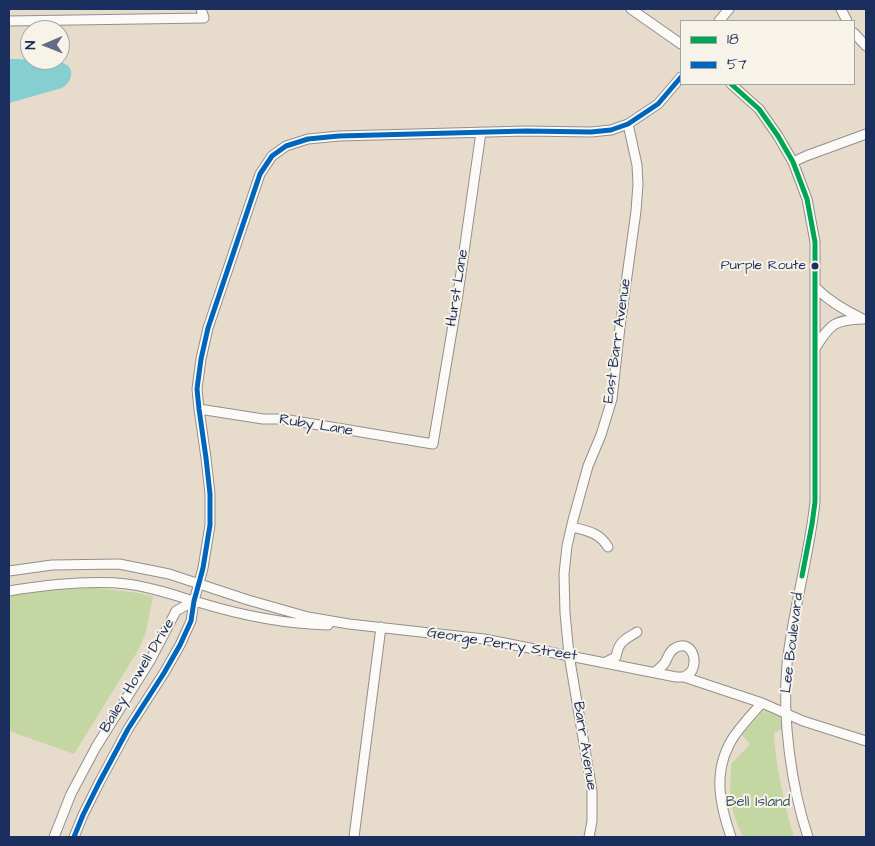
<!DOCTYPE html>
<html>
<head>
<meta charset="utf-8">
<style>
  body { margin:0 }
  #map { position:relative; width:875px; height:846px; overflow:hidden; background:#e7dccc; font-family:"Architects Daughter",sans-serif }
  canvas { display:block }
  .frame { position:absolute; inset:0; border:10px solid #1b2f5e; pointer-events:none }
  .legend { position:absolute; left:680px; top:20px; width:175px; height:65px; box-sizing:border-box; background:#f7f3e8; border:1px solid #9fa5b1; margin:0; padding:6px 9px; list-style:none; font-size:15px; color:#1b2f5e }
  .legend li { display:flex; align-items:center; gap:10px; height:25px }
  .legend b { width:25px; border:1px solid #9fa5b1 }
  .north { position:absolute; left:20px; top:20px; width:50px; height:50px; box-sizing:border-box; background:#f7f3e8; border:1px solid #9fa5b1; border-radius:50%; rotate:269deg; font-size:14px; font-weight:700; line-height:20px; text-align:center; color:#1b2f5e }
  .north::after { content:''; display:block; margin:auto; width:18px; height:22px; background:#626c84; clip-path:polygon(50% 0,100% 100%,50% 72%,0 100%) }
</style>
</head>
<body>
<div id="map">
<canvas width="875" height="846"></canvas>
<div class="frame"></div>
<ul class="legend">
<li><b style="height:6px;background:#00a651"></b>18</li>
<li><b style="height:6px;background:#0065bd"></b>57</li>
</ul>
<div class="north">N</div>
</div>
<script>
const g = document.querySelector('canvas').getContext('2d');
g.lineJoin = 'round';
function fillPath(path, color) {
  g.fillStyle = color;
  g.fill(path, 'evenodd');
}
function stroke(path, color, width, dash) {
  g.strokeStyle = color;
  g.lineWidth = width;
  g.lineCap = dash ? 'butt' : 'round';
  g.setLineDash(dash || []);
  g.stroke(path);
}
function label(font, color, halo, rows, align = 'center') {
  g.font = font + ' "Architects Daughter",sans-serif';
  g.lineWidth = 4;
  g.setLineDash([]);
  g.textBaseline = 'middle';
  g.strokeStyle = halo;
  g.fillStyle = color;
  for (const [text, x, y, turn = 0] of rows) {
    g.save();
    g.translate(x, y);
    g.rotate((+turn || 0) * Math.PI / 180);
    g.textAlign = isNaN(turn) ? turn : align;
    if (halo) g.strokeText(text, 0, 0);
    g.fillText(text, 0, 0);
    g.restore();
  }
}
const green = new Path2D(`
  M95 588 132 592 153 596 146 632 139 649 74 754 9 731V596L56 590Z
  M766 710 779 716 783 723 782 729 774 733C776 769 784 803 794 837H743C739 828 734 818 732 807 729 793 731 778 731 764L750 744 742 735 761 713Z`);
const water = new Path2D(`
  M9 59C17 59 26 59 32 60 42 62 75 57 71 76 70 81 66 86 62 88L9 103Z`);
const minor = new Path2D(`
  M631 9 681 44
  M841 9 847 21
  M9 21 204 18 201 9
  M719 21 729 9
  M854 33 866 46
  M731 84 759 109 778 136 793 162 807 199 815 242V502C809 557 793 610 787 664 782 718 791 786 808 837
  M793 162 806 156 866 134
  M816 288C829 301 844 310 861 318
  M816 347C831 323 835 320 863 319
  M199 409 263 419H283L433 444 457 301 481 132
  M572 527C587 531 599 532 608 547
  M9 571 52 565 119 564 169 574 248 600 308 617 349 624 484 639 676 677H684L762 703 803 721 866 741
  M9 591C46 585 89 580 127 584 153 587 176 596 201 603 244 616 283 624 328 625
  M604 663 616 657C619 641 624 640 637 632
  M655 672C658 670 661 667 664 664 668 658 669 651 675 648 691 639 699 660 691 672 690 673 685 676 684 677
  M54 837 71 794 96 747 151 659 176 611 194 601
  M74 837 83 815 99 783 128 729 164 673 180 645 191 621 194 601 199 583 203 568 210 525V494L206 458 199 409 197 389 201 359 208 328 260 174 272 156 286 146 308 139 339 136 526 131 591 132 611 130 628 124 658 104 681 77
  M354 837 381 627
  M589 837 592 821V791L569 655 565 613 564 574 567 546 573 520 588 466 601 435 612 399 620 327 636 211 638 184 637 165 628 124
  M731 837C720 805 713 774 730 743 736 731 753 713 762 703`);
const bus1 = new Path2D(`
  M731 84 759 109 778 136 793 162 807 199 815 242V502L812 524 802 576`);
const bus2 = new Path2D(`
  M74 837 83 815 99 783 128 729 164 673 180 645 191 621 194 601 199 583 203 568 210 525V494L206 458 199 409 197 389 201 359 208 328 260 174 272 156 286 146 308 139 339 136 526 131 591 132 611 130 628 124 658 104 681 77`);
const markers = [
  [815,266,4.5,"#1b2f5e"]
];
const busNames = [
  ["Purple Route",806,266]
];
const streetNames = [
  ["Hurst Lane",458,288,-81],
  ["East Barr Avenue",618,341,-82],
  ["Ruby Lane",316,426,9],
  ["Lee Boulevard",793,643,-83],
  ["George Perry Street",502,645,9],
  ["Bailey Howell Drive",138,676,-59],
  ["Barr Avenue",584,746,81]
];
const parkNames = [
  ["Bell Island",758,803]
];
fillPath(green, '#c4d7a2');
fillPath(water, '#86cfd0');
stroke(minor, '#918f8f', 11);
stroke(minor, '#fbfaf7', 9);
stroke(bus1, '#00a651', 5);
stroke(bus2, '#0065bd', 5);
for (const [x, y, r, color] of markers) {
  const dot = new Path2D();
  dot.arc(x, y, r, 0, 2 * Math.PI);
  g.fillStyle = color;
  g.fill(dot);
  stroke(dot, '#f7f3e8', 2);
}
label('14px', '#1b2f5e', '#f7f3e8', busNames, 'right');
label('15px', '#1b2f5e', '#f7f3e8', streetNames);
label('15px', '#3e5866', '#f7f3e8', parkNames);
</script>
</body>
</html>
